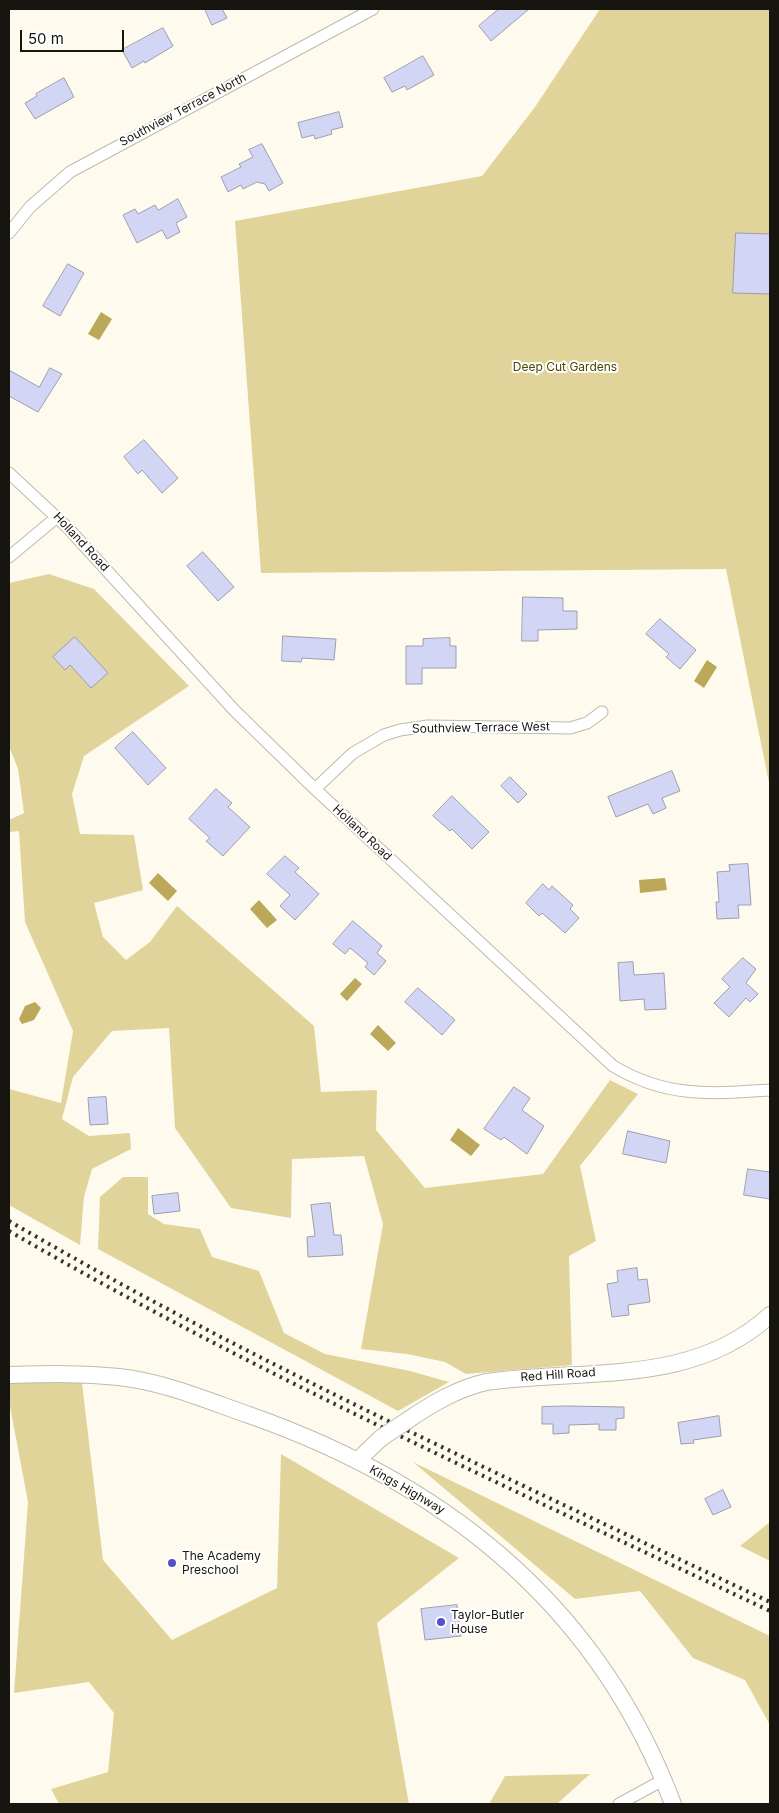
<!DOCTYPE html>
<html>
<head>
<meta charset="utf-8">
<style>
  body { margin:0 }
  #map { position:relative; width:779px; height:1813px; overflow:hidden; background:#fefbee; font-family:Inter,sans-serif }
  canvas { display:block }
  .frame { position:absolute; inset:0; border:10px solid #16150f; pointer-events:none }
  .scale { position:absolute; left:20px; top:30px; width:104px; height:22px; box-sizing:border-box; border:2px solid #16150f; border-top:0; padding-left:6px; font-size:15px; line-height:18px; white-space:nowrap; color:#16150f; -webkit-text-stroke:4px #fff; paint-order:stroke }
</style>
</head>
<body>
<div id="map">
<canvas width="779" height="1813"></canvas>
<div class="frame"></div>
<div class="scale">50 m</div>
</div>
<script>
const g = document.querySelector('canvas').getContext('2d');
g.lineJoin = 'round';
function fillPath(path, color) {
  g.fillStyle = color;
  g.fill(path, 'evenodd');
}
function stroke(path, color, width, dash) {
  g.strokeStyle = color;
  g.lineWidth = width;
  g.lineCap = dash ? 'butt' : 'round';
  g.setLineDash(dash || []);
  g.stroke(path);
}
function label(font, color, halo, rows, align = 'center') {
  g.font = font + ' Inter,sans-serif';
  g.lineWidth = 4;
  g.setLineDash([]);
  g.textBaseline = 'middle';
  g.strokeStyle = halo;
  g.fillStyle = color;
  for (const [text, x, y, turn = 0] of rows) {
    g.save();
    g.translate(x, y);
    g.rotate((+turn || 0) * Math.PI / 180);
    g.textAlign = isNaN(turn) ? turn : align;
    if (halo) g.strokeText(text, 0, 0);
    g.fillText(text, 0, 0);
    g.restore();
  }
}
const green = new Path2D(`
  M600 9H770V788L726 569 261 573 235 221 482 176 535 107Z
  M49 574 94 589 189 686 84 756 72 794 80 834 134 835 143 890 94 903 103 937 126 960 150 942 177 906 314 1026 321 1092 377 1090 376 1130 425 1188 543 1174 610 1080 638 1094 580 1166 596 1241 569 1256 572 1365 466 1374 445 1362 407 1354 361 1349 383 1224 364 1156 292 1159 291 1218 231 1208 175 1128 169 1028 112 1031 73 1077 62 1119 89 1136 130 1133 131 1149 92 1169 84 1197 80 1245 9 1205V1089L61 1103 73 1031 25 922 19 831 9 832V820L24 813 18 769 9 746V583Z
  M123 1177H148V1214L164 1224 200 1229 212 1257 259 1271 284 1333 325 1354 410 1371 449 1382 398 1411 98 1249 100 1197Z
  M9 1375H81L103 1560 172 1640 277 1588 281 1454 459 1558 377 1623 409 1804H59L51 1789 108 1772 114 1713 89 1682 14 1693 28 1502 9 1401Z
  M413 1462 770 1636V1725L745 1680 693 1658 640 1591 575 1599Z
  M770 1522V1561L740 1546Z
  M590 1774 557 1804H489L505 1776Z`);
const water = new Path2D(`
  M101 312 112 319 99 340 88 334Z
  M707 660 717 667 704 688 694 681Z
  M158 873 177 891 168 901 149 883Z
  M665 878 667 890 640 893 639 880Z
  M259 900 277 920 267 928 250 909Z
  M355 978 362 984 347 1001 340 994Z
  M35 1002 41 1008 34 1020 22 1024 19 1019 25 1006Z
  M378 1025 396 1043 388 1051 370 1034Z
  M458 1128 480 1145 471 1156 450 1140Z`);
const building = new Path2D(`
  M205 9H222L227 18 212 25Z
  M499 9H529L491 41 479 26Z
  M163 28 173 46 145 63 144 61 132 68 122 50Z
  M423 56 434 75 407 90 405 86 392 92 384 78Z
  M64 78 74 97 35 119 25 103 37 96 36 94Z
  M339 112 343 127 331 130 332 134 315 139 314 135 302 138 298 123Z
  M262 144 283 183 269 191 265 184 257 182 243 189 241 185 228 192 221 177 241 167 239 164 253 157 249 150Z
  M178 199 187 217 176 223 180 232 167 239 162 230 137 243 123 215 135 209 138 214 155 205 158 210Z
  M736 233 770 234V294L733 293Z
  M68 264 84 273 60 316 43 306Z
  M50 368 62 374 38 412 9 396V370L39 387Z
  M144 440 178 478 162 493 142 470 138 474 124 457Z
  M203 552 234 587 218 601 187 566Z
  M523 597 563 598V611H577V629L538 630V641H522Z
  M660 619 696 650 680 669 666 657 669 654 646 634Z
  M283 636 336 639 334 660 302 658 301 662 282 661Z
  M75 637 108 673 91 688 70 665 65 670 53 657Z
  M450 638V646H456V668H422V684H406V646H423V639Z
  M133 732 166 768 148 785 115 748Z
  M672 771 680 791 662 798 666 808 653 814 648 804 616 817 608 797Z
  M510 777 527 794 518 803 501 786Z
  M216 789 232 803 228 807 250 827 223 856 206 841 210 838 189 819Z
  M452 796 489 832 472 849 452 829 450 831 433 816Z
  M285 856 299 868 295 872 319 894 295 920 280 906 290 895 267 874Z
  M748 864 751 905H738L739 918 717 919 716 902H719L717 872 730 871 729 865Z
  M543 884 549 890 552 886 573 905 570 909 579 918 565 933 542 913 539 916 526 903Z
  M353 921 382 946 377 953 386 961 374 975 365 967 368 963 350 948 345 954 333 944Z
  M743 958 756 969 746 983 758 994 750 1002 746 998 729 1017 714 1003 730 987 722 979Z
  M633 962 634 975 664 973 666 1009 645 1010 644 999 620 1001 618 963Z
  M418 988 455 1020 442 1035 405 1002Z
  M514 1087 530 1098 522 1110 544 1126 527 1154 504 1137 501 1140 484 1129Z
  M106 1097 108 1124 90 1125 88 1098Z
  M628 1131 670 1141 666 1163 623 1154Z
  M748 1169 770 1172V1199L744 1195Z
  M178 1193 180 1211 154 1214 152 1196Z
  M330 1203 334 1235H341L343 1255 308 1257 307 1237 315 1236 311 1205Z
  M637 1268 638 1280 647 1279 650 1302 628 1305 629 1315 612 1317 607 1284 618 1282 617 1271Z
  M568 1406 624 1407V1418L616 1419V1430H599V1424L569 1425V1433L553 1434V1424H542V1407Z
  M719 1416 721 1436 693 1440 694 1443 681 1444 678 1423Z
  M723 1490 731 1507 713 1515 705 1499Z
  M457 1605 461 1636 425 1640 421 1609Z`);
const street = new Path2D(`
  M9 233 30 207 70 172 373 9
  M9 473 68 528 234 710 315 789 613 1066C666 1098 711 1094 770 1090
  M9 557 57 517
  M315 789 353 753 384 735 400 730 428 726 570 728 587 723 602 712
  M619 1804 663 1780`);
const secondary = new Path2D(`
  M9 1375C46 1374 82 1373 119 1377 164 1382 206 1400 249 1415 446 1484 598 1605 673 1804
  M408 1420C433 1403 457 1389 486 1382 585 1368 692 1387 770 1315
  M357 1461 381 1438`);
const rail = new Path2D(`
  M9 1221C255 1364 514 1481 770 1602
  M9 1231C254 1373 514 1490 770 1611`);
const secondaryBridge = new Path2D(`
  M381 1438 408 1420`);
const markers = [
  [172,1563,5,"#5651c8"],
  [441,1622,5,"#5651c8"]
];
const streetNames = [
  ["Southview Terrace North",183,110,-28],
  ["Holland Road",81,542,47],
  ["Southview Terrace West",481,728,-1],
  ["Holland Road",362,833,43],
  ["Red Hill Road",558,1375,-4],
  ["Kings Highway",407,1490,30]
];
const parkNames = [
  ["Deep Cut Gardens",565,367]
];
const poiNames = [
  ["The Academy",182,1556],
  ["Preschool",182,1570],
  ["Taylor-Butler",451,1615],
  ["House",451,1629]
];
fillPath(green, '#e1d49b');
fillPath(water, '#bba858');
fillPath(building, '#d2d6f4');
stroke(building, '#9c9ead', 1);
stroke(street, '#bebbab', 13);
stroke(secondary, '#bebbab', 18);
stroke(street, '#fff', 11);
stroke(secondary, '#fff', 16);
stroke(rail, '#34332c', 4, [2.5, 5]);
stroke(secondaryBridge, '#bebbab', 18, []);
stroke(secondaryBridge, '#fff', 16);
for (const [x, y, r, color] of markers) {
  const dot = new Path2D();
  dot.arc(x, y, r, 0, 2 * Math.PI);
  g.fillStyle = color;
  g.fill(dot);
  stroke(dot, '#fff', 2);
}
label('12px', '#16150f', '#fff', streetNames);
label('12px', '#504300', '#fff', parkNames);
label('12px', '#16150f', '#fff', poiNames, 'left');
</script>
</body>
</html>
